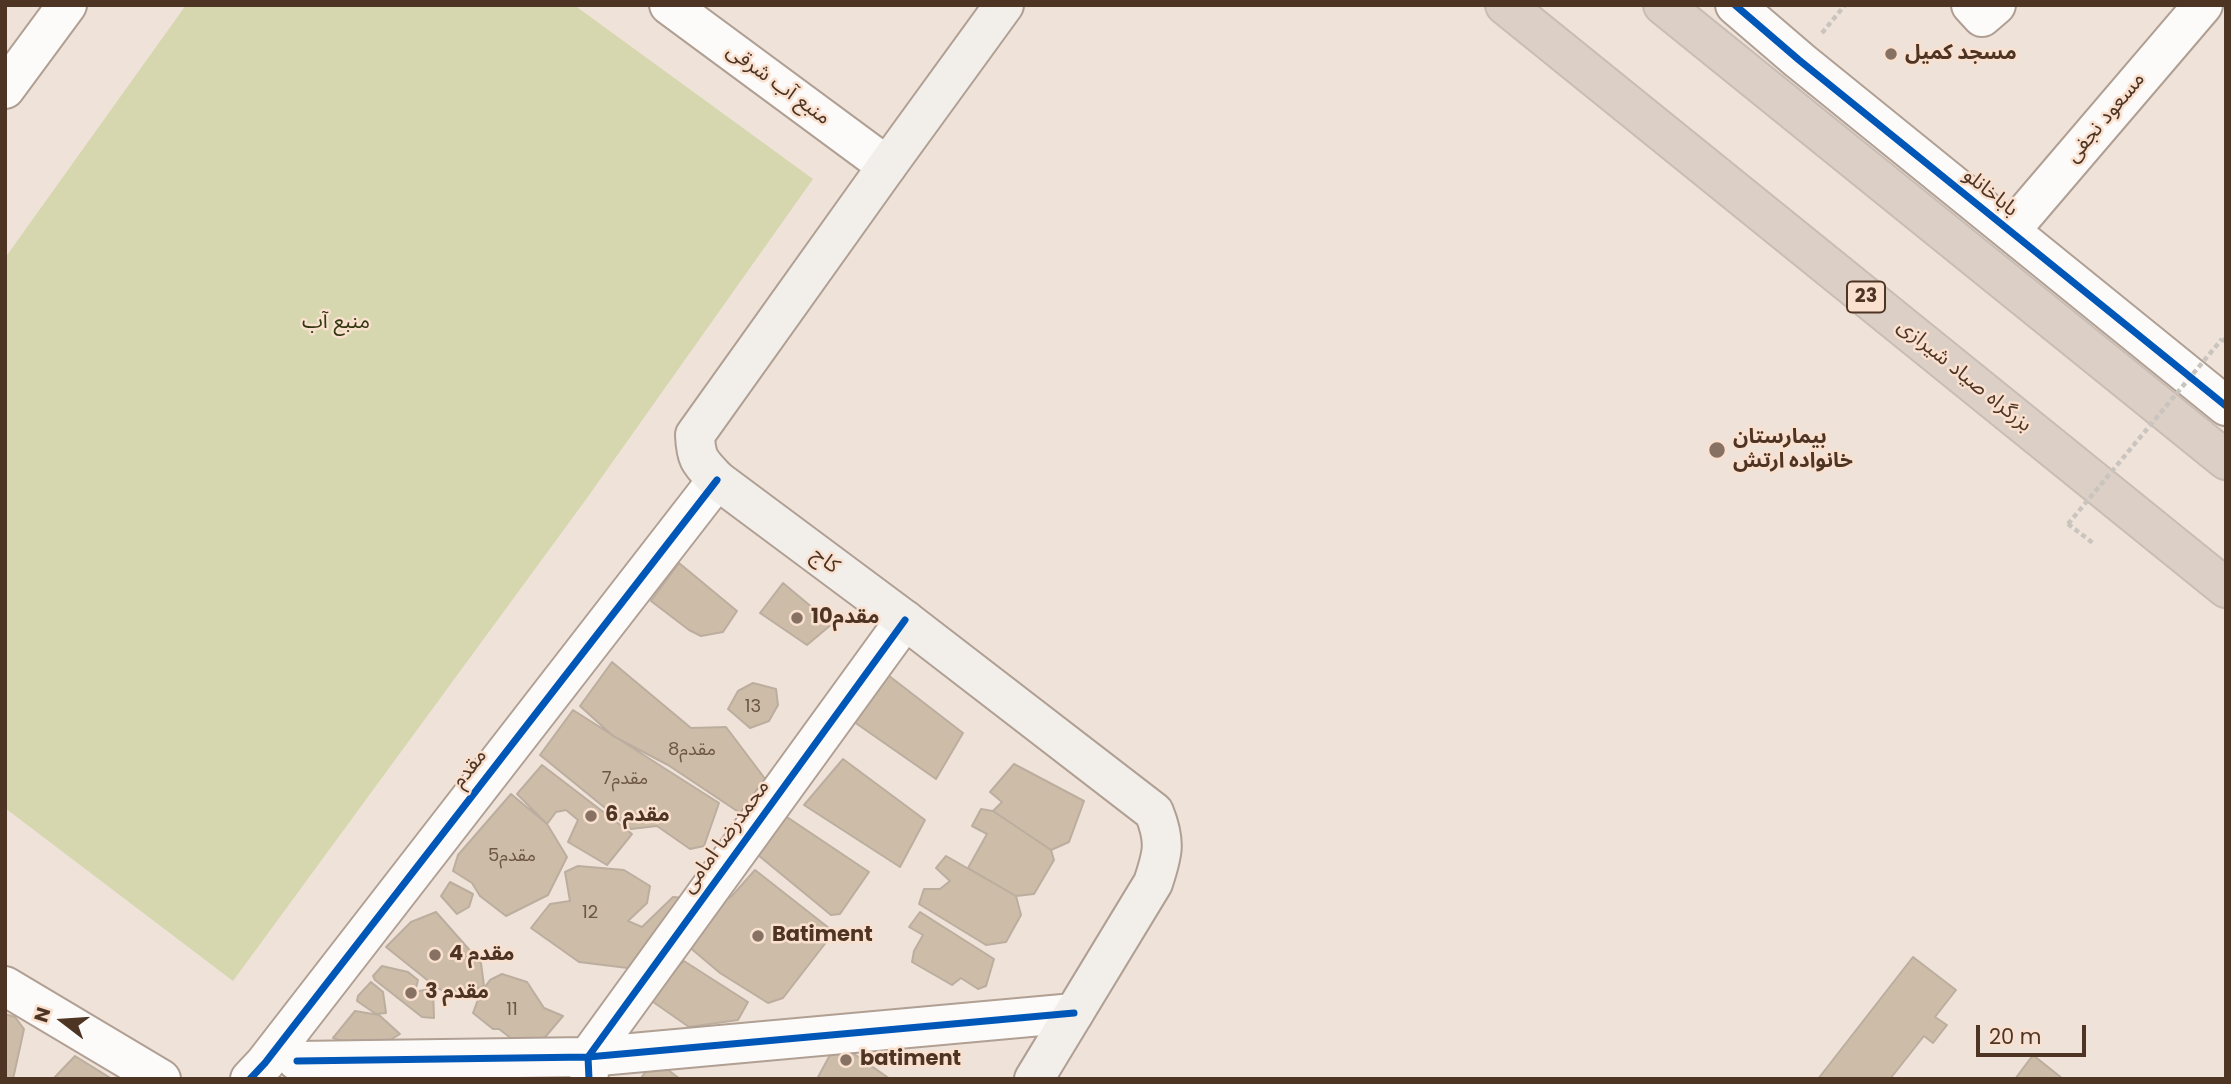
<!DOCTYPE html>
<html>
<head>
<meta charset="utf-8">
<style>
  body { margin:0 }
  #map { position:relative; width:2231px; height:1084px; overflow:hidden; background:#efe2d9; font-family:Poppins,sans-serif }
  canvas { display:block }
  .frame { position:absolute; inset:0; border:7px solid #4d3423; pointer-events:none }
  .north { position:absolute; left:28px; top:986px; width:70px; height:70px; -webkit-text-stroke:5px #f9e0cf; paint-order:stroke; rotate:287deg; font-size:19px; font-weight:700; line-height:28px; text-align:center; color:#4d3423 }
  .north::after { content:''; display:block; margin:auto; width:24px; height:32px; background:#4d3423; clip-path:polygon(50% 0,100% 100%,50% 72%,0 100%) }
  .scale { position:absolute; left:1976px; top:1025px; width:110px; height:32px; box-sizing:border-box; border:4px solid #4d3423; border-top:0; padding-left:9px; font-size:21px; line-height:24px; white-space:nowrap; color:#4d3423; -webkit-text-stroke:5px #f9e0cf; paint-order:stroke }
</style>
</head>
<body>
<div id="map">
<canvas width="2231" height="1084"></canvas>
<div class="frame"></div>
<div class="north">N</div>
<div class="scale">20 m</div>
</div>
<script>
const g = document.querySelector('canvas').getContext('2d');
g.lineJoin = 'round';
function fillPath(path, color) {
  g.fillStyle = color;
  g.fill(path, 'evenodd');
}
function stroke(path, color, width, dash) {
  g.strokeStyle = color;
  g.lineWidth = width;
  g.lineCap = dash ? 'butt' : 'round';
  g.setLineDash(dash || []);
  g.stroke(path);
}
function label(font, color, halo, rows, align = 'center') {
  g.font = font + ' Poppins,"Noto Sans Arabic",sans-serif';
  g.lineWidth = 5;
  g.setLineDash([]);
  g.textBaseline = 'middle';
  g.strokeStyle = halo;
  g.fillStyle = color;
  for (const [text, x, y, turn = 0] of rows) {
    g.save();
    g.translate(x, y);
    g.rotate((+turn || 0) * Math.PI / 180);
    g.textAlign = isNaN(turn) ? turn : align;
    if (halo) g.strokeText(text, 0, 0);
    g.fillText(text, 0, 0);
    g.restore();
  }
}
const green = new Path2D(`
  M186 5H574L813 179 587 498 233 981 5 808V258Z`);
const building = new Path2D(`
  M679 563 737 611 723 632 701 636 689 630 651 601Z
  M783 583 832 624 807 645 760 613Z
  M612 662 691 728 726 727 772 788 740 813 668 765 613 736 580 706Z
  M884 672 963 733 936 779 847 717Z
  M753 683 776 689 778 705 769 721 750 728 728 709 738 691Z
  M573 710 719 803 704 846 690 849 657 826 631 829 540 755Z
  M843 759 925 820 900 867 804 805Z
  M1014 764 1084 801 1069 842 1051 850 993 811 1002 802 990 792Z
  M542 765 632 834 607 865 568 842 578 820 566 810 556 812 547 824 517 794Z
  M511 794 547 824 567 857 548 895 506 916 480 896 472 883 453 871 458 855Z
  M981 809 993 811 1051 850 1054 860 1034 894 1016 896 968 868 987 834 972 826Z
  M778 811 869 872 840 914 831 915 747 846Z
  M946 856 1016 896 1021 915 1006 942 986 945 919 904 924 889H940L950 881 936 868Z
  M578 866 624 870 650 886 647 903 628 921 642 927 673 897 697 899 636 969 579 962 531 928 550 904 570 901 565 872Z
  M755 870 834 932 783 998 768 1003 720 973 681 940 717 900 731 897Z
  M450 882 473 894 469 907 457 914 441 896Z
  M436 912 481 963 484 986 457 999 436 987 386 947 411 922Z
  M920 912 994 959 986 986 978 989 961 978 952 985 912 962 914 951 923 935 909 927Z
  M1913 957 1956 990 1935 1017 1947 1025 1933 1043 1924 1036 1890 1079H1818Z
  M684 961 748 1002 738 1020 689 1027 646 997Z
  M382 966 408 972 418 980 415 992 433 988 434 1018 422 1017 375 980 373 976Z
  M502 974 527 982 544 1008 563 1016 541 1042H516L499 1029H493L473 1013 480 994 490 980Z
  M371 982 383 992 386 1013 376 1014 357 1001 358 996Z
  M355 1011 379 1015 400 1034 387 1042 350 1044 333 1038Z
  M5 1014 15 1017 24 1029 13 1079H5Z
  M837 1042 890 1079H817Z
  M2033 1055 2063 1079H2015Z
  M75 1056 112 1079H53Z
  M655 1060 680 1079H640Z`);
const path = new Path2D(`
  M1822 33 1845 5
  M2222 339 2226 342
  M2068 524 2093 543`);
const street = new Path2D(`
  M669 5 887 166
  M1735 5 1799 60 2226 406
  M1971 5 1982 17 1996 5
  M5 89 67 5
  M2010 231 2203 5
  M5 986 161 1079
  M297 1061 588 1057 1074 1013
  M589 1073 588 1057 905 620
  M250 1079 265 1063 717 480`);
const secondary = new Path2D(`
  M1004 5 887 166 695 435C696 460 700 462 717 480L905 620 1154 812C1166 842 1163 853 1153 883L1034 1079`);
const highway = new Path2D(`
  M1505 5 2226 588
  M1663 5 2226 460`);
const pathBridge = new Path2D(`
  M2068 524 2222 339`);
const cycleway = new Path2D(`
  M1735 5 1799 60 2226 406
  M297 1061 588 1057 1074 1013
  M250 1079 265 1063 717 480
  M589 1079 588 1057 905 620`);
const markers = [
  [1891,54,7,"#867163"],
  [1717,450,9,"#867163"],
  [797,618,7,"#867163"],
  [591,816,7,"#867163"],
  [758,936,7,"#867163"],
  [435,955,7,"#867163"],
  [411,993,7,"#867163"],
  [846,1060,7,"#867163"]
];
const numberNames = [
  ["13",753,707],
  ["8مقدم",692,750],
  ["7مقدم",625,779],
  ["5مقدم",512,856],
  ["12",590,913],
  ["11",512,1010]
];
const shields = [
  [1866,297,38]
];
const shieldNames = [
  ["23",1866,297]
];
const poiNames = [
  ["مسجد کمیل",1905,54],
  ["بیمارستان",1733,438],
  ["خانواده ارتش",1733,462],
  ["10مقدم",811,618],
  ["6 مقدم",605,816],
  ["Batiment",772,936],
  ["4 مقدم",449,955],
  ["3 مقدم",425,993],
  ["batiment",860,1060]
];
const streetNames = [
  ["منبع آب شرقی",778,85,36],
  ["مسعود نجفی",2106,118,-50],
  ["باباخانلو",1990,193,39],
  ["بزرگراه صیاد شیرازی",1964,376,39],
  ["کاج",825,561,37],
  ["مقدم",470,769,-52],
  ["محمدرضا امامی",726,837,-54]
];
const parkNames = [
  ["منبع آب",336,323]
];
fillPath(green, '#d6d6af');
fillPath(building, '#ccbca8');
stroke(building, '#bcae9f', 2);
stroke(street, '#b09f93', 42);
stroke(secondary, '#b09f93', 42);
stroke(highway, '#c8bdb5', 42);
stroke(path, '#cac4bf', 4.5, [5, 3.5]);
stroke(street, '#fdfbf9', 38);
stroke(secondary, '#f2eeea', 38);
stroke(highway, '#dccfc5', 38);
stroke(pathBridge, '#cac4bf', 4.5, [5, 3.5]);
stroke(cycleway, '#0057b8', 7);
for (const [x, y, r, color] of markers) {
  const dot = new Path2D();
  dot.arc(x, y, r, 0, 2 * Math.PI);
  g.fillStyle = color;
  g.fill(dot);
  stroke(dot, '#f9e0cf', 2.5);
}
label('18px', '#6d5644', null, numberNames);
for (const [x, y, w] of shields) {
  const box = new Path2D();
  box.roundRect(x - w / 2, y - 15.5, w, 31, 5);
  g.fillStyle = '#f9e0cf';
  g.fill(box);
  stroke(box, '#4d3423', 2);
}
label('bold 19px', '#4d3423', null, shieldNames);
label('bold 21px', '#4d3423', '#f9e0cf', poiNames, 'left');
label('21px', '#4d3423', '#f9e0cf', streetNames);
label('21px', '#32370f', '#f9e0cf', parkNames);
</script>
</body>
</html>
